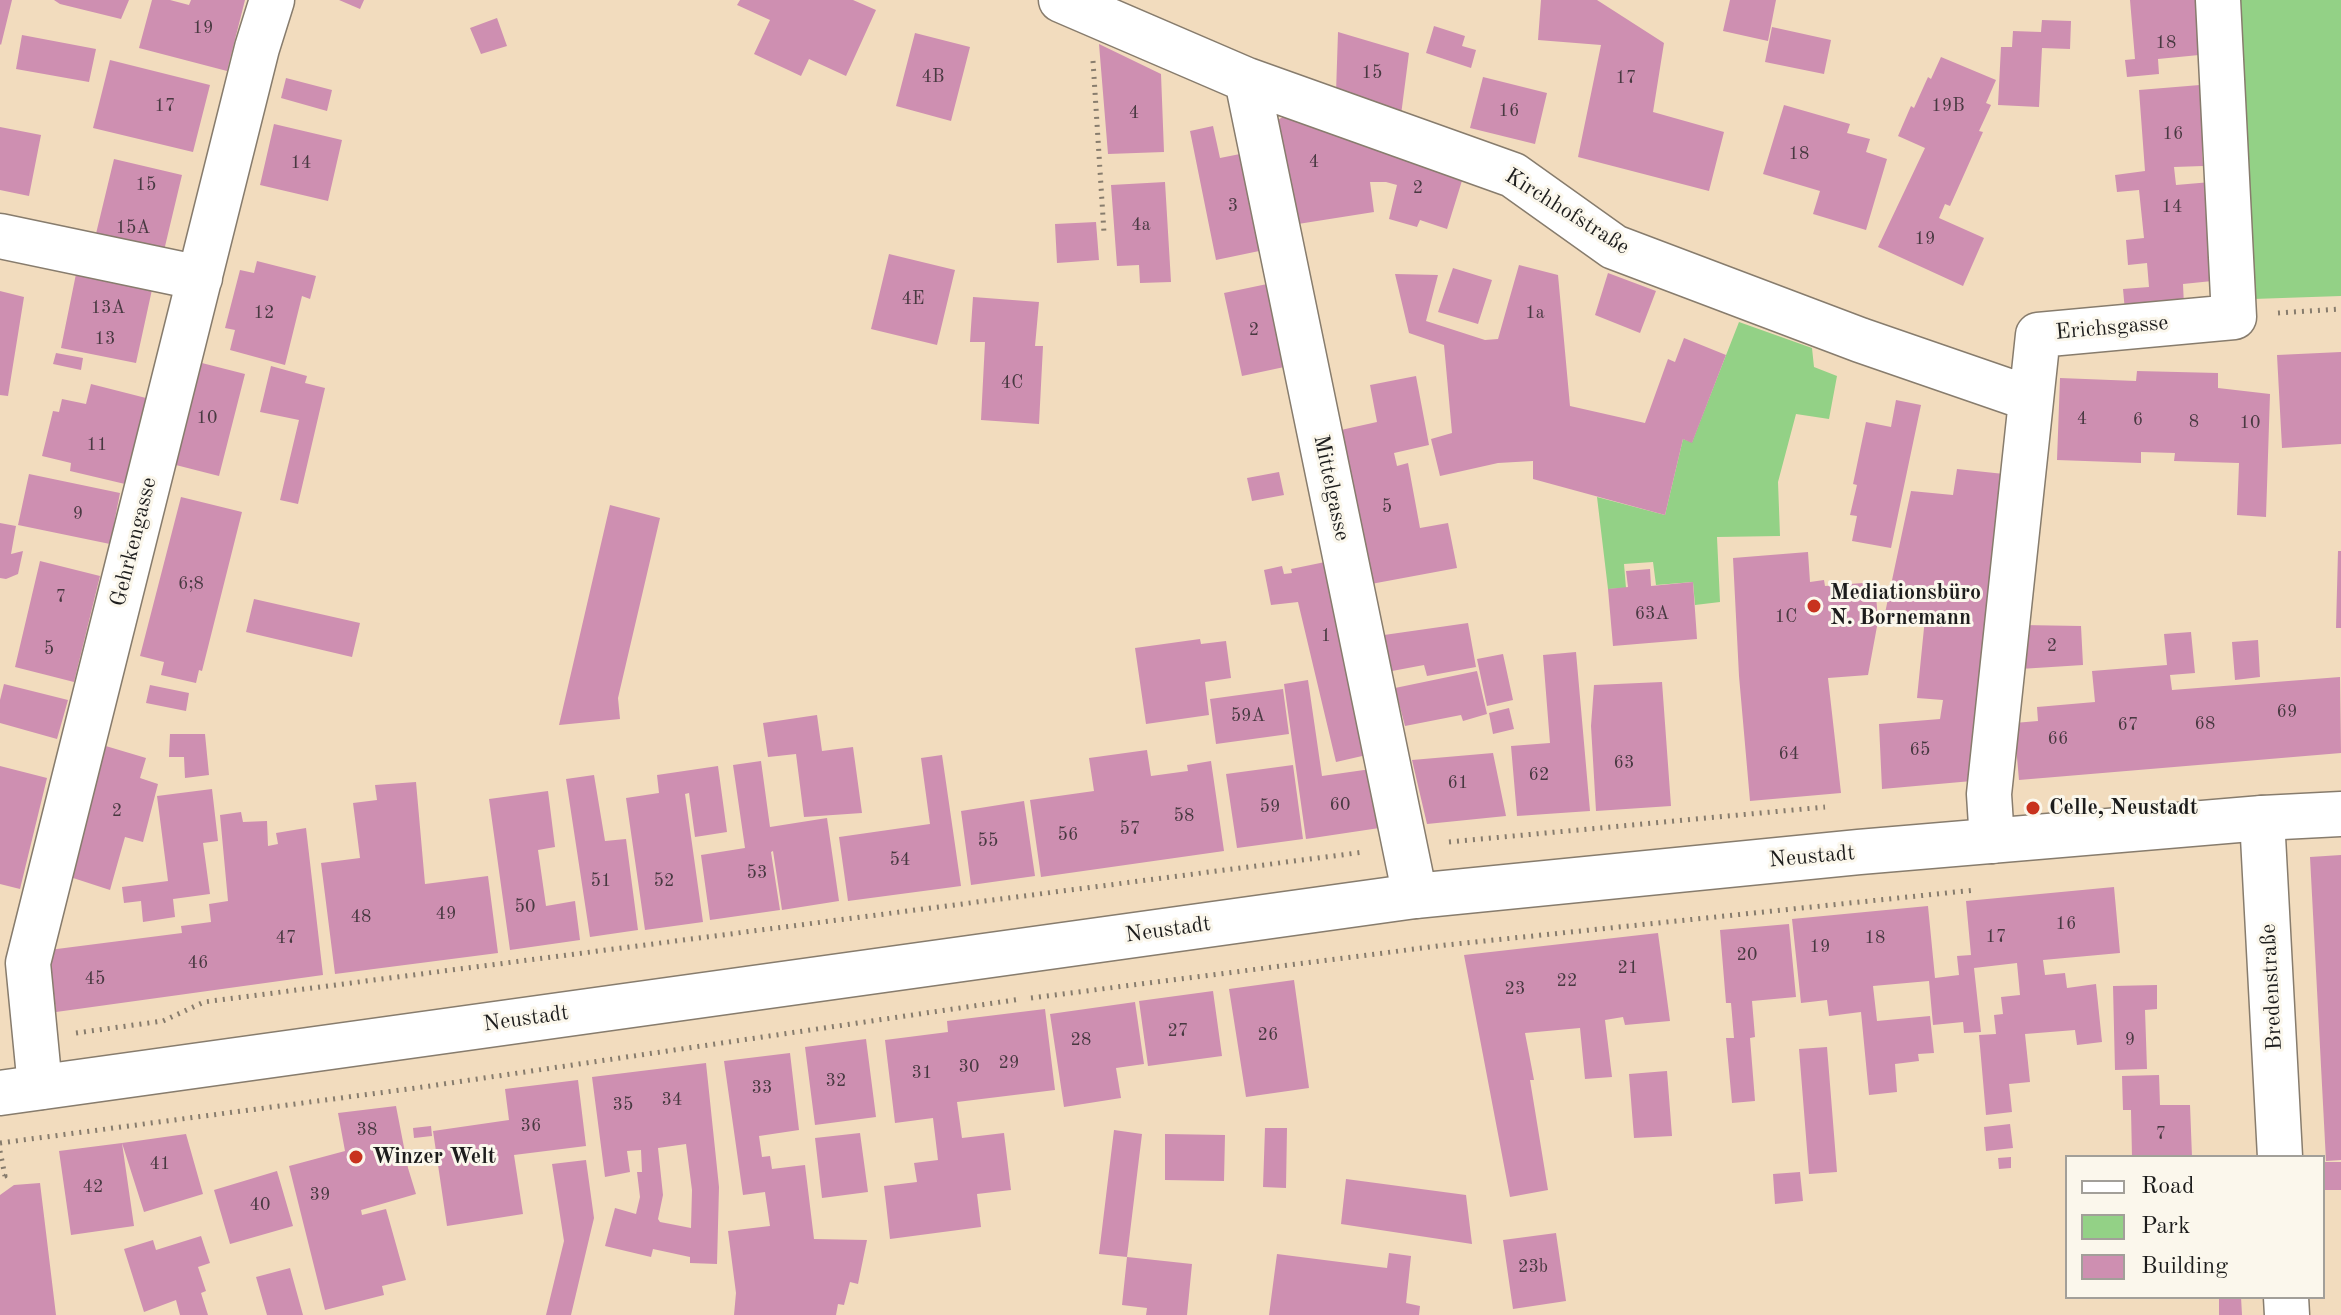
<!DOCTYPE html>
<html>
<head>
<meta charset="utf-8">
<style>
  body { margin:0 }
  #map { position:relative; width:2341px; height:1315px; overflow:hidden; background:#f2dcbe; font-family:"Old Standard TT",serif }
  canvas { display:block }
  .legend { position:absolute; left:2065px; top:1155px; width:260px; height:144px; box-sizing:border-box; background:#fbf7ec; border:2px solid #a29f99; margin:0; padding:10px 14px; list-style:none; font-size:24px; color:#1c1c1c }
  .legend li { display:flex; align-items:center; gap:16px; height:40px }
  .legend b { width:40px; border:2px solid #a29f99 }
</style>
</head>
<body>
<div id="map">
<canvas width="2341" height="1315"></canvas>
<ul class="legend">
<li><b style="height:10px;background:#fff"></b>Road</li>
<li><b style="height:22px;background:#93d186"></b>Park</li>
<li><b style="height:22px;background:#ce8fb1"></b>Building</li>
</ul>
</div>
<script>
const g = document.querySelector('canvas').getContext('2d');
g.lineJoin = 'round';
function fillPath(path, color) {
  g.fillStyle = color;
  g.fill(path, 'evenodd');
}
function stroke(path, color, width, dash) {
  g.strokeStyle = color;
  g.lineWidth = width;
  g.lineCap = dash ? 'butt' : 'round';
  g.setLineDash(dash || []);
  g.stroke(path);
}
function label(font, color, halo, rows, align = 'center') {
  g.font = font + ' "Old Standard TT",serif';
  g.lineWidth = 6;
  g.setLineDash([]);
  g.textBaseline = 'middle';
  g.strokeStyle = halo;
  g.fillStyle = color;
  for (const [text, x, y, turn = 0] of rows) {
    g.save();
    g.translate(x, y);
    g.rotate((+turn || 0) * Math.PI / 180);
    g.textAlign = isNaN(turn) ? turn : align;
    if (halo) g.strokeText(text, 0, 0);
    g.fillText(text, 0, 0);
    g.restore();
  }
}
const green = new Path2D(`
  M2234 0H2341V296L2253 299Z
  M1739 322 1812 348 1814 367 1837 376 1829 419 1796 414 1778 482 1780 536 1717 537 1720 602 1695 605 1693 582 1656 585 1653 562 1624 564 1626 588 1608 589 1597 497 1665 515 1683 439 1692 442Z`);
const building = new Path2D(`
  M0 0H12L1 45 0 44Z
  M54 0H129L121 19 60 4Z
  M152 0H170L189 5 191 0H245L227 71 139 48Z
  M339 0H364L360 9Z
  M740 0H853L876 10 846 76 809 59 801 76 754 54 770 20 737 5Z
  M1541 0H1597L1664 43 1653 112 1724 132 1709 191 1578 157 1601 45 1538 40Z
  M1730 0H1776L1768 41 1723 31Z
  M2130 0H2195V5H2203L2199 55 2158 59 2159 74 2127 77 2125 60 2135 59Z
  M497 18 507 46 481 54 470 28Z
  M2042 20 2071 21 2070 49 2042 48 2039 107 1998 105 2001 47H2012L2013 31 2041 32Z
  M1434 26 1465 36 1462 46 1476 50 1471 68 1426 53Z
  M1772 27 1831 40 1824 74 1765 62Z
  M1338 32 1409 53 1401 115 1336 93Z
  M915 33 970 47 951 121 896 106Z
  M22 35 96 49 89 82 16 69Z
  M1099 44 1161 74 1164 152 1108 154Z
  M1941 57 1996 80 1986 103 1991 105 1979 131 1983 132 1950 206 1945 204 1939 218 1984 238 1963 286 1878 247 1925 148 1898 136 1911 106 1914 108 1928 77 1931 79Z
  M110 60 210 85 193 152 93 128Z
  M1483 77 1547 93 1535 144 1470 128Z
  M286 78 332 90 327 111 281 98Z
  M2200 85 2206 150H2202L2203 166 2174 167 2176 185 2211 182 2222 280 2183 284 2184 306 2125 311 2123 289 2149 287 2147 263 2128 265 2126 240 2144 238 2139 190 2117 192 2115 175 2145 171 2139 90Z
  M1784 105 1850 124 1847 133 1870 139 1866 152 1887 159 1866 230 1813 214 1820 191 1763 174Z
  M1288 114 1465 171 1447 229 1420 220 1417 227 1389 219 1397 185 1386 182H1370L1374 212 1298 224 1276 121Z
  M274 124 342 140 328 201 260 185Z
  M1213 126 1220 158 1245 153 1264 250 1216 260 1190 131Z
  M0 127 41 135 29 196 0 190Z
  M114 159 182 175 162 259 94 242Z
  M1165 182 1171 282 1140 283 1139 265 1117 266 1111 185Z
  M1096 222 1099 260 1057 263 1055 224Z
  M889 254 955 270 937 345 871 329Z
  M257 261 316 276 310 299 302 296 285 365 230 350 235 330 225 328 240 270 254 273Z
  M1519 265 1558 275 1570 406 1645 423 1668 359 1675 362 1684 338 1726 355 1692 443 1683 439 1665 515 1533 479V461L1498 463 1440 476 1431 439 1452 433 1444 345 1409 333 1395 274 1438 275 1426 321 1485 340 1498 339Z
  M1453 268 1492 280 1478 324 1438 312Z
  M77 269 153 285 136 363 61 348Z
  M1608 273 1656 291 1640 333 1595 315Z
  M1272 283 1289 366 1242 376 1224 293Z
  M0 291 24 297 8 396 0 395Z
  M973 297 1039 302 1035 346H1043L1039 424 981 420 985 342H970Z
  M2341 352V444L2282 448 2277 355Z
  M56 353 83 358 81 370 53 364Z
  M194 361 245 374 219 476 168 463Z
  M271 366 307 376 305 383 325 388 298 504 280 500 299 420 260 412Z
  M2137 371 2218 373V388L2270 394 2266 517 2237 515 2239 463 2174 461 2175 453 2141 452V463L2057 460 2060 378 2136 381Z
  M1416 376 1429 445 1394 453 1397 466 1408 463 1420 528 1448 523 1457 568 1371 584 1341 430 1377 422 1370 385Z
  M91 384 146 398 125 484 70 471 71 463 42 456 53 411 59 412 62 399 86 404Z
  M1896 400 1921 405 1891 548 1852 541 1857 516 1850 515 1857 485 1853 484 1866 422 1891 427Z
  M1957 469 2004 474 1972 781 1882 789 1879 724 1940 719 1943 700 1917 698 1925 618 1885 613 1911 491 1953 495Z
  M1279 472 1284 495 1252 501 1247 478Z
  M29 474 120 493 110 544 18 525Z
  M181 497 242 512 202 671 199 670 196 683 161 675 164 662 140 656Z
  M610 505 660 518 618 698 620 719 559 725Z
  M0 523 16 526 11 554 23 551 18 574 6 579 0 578Z
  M2338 551H2341V628H2336Z
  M1808 552 1810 582 1824 580 1825 586 1875 582 1878 621 1868 675 1828 678 1841 793 1750 801 1739 676 1733 558Z
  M40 561 100 576 74 682 15 667Z
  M1330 561 1371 754 1336 762 1298 602 1271 605 1264 570 1282 566 1284 574 1292 573 1291 569Z
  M1650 569 1651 586 1693 582 1697 639 1613 646 1608 589 1628 587 1626 571Z
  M254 599 360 623 352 657 246 632Z
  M1468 623 1476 667 1427 676 1424 665 1392 671 1384 635Z
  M2022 625 2081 626 2083 665 2020 669Z
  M2191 632 2195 673 2170 675 2172 690 2340 677 2341 753 2019 780 2014 723 2038 721 2037 707 2095 702 2092 671 2167 665 2164 634Z
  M1200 639 1201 644 1226 641 1231 678 1205 682 1209 715 1146 724 1135 648Z
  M2258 640 2260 677 2235 680 2232 642Z
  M1576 652 1590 811 1517 816 1511 746 1550 743 1543 655Z
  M1503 654 1513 700 1487 706 1477 659Z
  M1477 671 1487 714 1463 721 1461 715 1405 726 1395 688Z
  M1308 680 1322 776 1378 768 1386 827 1306 839 1284 684Z
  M1662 682 1671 806 1596 811 1591 726 1594 685Z
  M4 684 68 700 57 739 0 723V700Z
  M150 685 189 693 186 711 146 703Z
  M1283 689 1289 734 1216 744 1210 699Z
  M1509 708 1514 729 1493 734 1489 713Z
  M817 715 822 751 853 747 862 813 804 817 796 754 768 757 763 723Z
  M170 734H205L209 775 185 778 184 757H169Z
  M99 744 146 758 140 778 158 784 143 842 125 837 110 890 67 876Z
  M1147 750 1151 776 1188 771 1187 765 1211 761 1224 851 1041 877 1030 800 1094 791 1089 758Z
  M1493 753 1506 816 1427 824 1412 760Z
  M942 755 961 886 848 901 839 837 930 824 921 758Z
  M761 761 770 827 827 818 839 901 782 910 773 851 771 852 780 910 710 920 701 855 745 848 733 765Z
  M1293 765 1303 839 1237 848 1226 774Z
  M0 766 47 778 20 889 0 884Z
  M718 766 727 832 695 837 689 793 685 794 703 922 645 930 626 798 659 793 657 775Z
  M594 775 605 841 626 839 638 930 590 937 566 779Z
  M416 782 425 884 488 876 498 953 335 974 321 863 360 858 353 803 377 800 375 785Z
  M212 789 218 841 203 843 210 894 173 899 175 917 143 922 141 901 124 903 122 887 168 881 157 796Z
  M548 791 555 847 538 850 546 906 575 901 580 940 510 950 489 799Z
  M1024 801 1035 876 971 885 961 811Z
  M241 812 243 822 267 821 268 846 278 844 276 833 306 828 323 975 56 1012 49 950 182 933 181 926 211 922 209 904 228 901 220 815Z
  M2341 855V1160L2326 1161 2310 857Z
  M2114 887 2120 953 2043 960 2045 975 2065 973 2067 988 2096 984 2102 1042 2077 1045 2075 1030 2025 1034 2030 1082 2009 1084 2012 1112 1986 1115 1979 1035 1996 1034 1994 1015 2003 1014 2001 997 2020 995 2017 963 1974 968 1981 1032 1964 1033 1963 1022 1933 1025 1929 981 1873 986 1877 1021 1930 1016 1934 1053 1918 1054 1919 1061 1895 1064 1897 1092 1869 1095 1861 1012 1829 1016 1827 1000 1801 1003 1792 919 1928 906 1935 978 1959 975 1957 956 1971 955 1966 901Z
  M1789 924 1796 997 1752 1001 1755 1037 1750 1038 1755 1101 1732 1103 1726 1038H1734L1731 1003H1726L1720 930Z
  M1658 933 1670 1021 1625 1025 1623 1017 1605 1020 1612 1077 1585 1079 1580 1028 1525 1033 1534 1080H1530L1548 1190 1510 1197 1464 955Z
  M1294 980 1309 1088 1246 1097 1229 989Z
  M2157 985V1009L2145 1010 2147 1069 2115 1070 2113 986Z
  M1213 991 1222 1056 1148 1066 1139 1001Z
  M1135 1002 1144 1064 1116 1068 1121 1098 1064 1107 1050 1014Z
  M1045 1009 1055 1090 957 1102 962 1138 1004 1133 1011 1190 977 1194 981 1227 890 1239 884 1186 917 1182 914 1163 938 1160 933 1118 895 1123 885 1040 948 1032 947 1021Z
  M866 1039 876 1117 815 1125 805 1047Z
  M1827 1047 1837 1172 1809 1174 1799 1049Z
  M790 1053 799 1130 759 1136 762 1157 770 1156 772 1169 805 1165 814 1239 867 1240 858 1284 850 1282 844 1305 838 1304 836 1315H734L736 1293 728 1231 770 1226 765 1192 743 1195 724 1061Z
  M706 1063 719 1187 717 1264 690 1263V1257L653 1249 651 1257 605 1246 615 1208 636 1214 640 1197 637 1172H642L641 1150 627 1151 630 1172 605 1177 592 1077ZM686 1144 692 1190 691 1228 660 1222 658 1219 663 1195 658 1148Z
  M1667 1071 1672 1136 1634 1138 1629 1074Z
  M2159 1075 2160 1105H2190L2192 1157H2132L2131 1110H2123L2122 1076Z
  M578 1080 586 1146 514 1155 523 1214 447 1226 433 1131 509 1120 505 1089Z
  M396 1106 408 1168 416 1194 361 1210 362 1215 386 1209 406 1280 382 1286 384 1295 325 1310 289 1166 345 1151 338 1113Z
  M2010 1124 2013 1148 1986 1151 1984 1127Z
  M431 1126 432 1136 414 1138 413 1128Z
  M1265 1128H1287L1286 1188 1263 1187Z
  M1114 1130 1142 1134 1127 1257 1192 1264 1187 1315H1146L1147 1308 1122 1305 1127 1257 1099 1254Z
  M860 1133 868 1192 822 1198 815 1138Z
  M186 1134 203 1194 144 1212 122 1143Z
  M1165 1134 1225 1135 1224 1181 1165 1180Z
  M122 1143 134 1226 71 1235 59 1151Z
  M2011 1157V1168L1999 1169 1998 1158Z
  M586 1160 594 1218 571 1315H546L564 1241 552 1164Z
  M2325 1162H2341V1190H2325Z
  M277 1171 293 1226 230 1244 214 1190Z
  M1800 1172 1803 1201 1775 1204 1773 1174Z
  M1346 1179 1466 1195 1472 1244 1341 1224Z
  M40 1183 56 1315H0V1195L14 1185Z
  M1556 1233 1566 1301 1513 1309 1503 1240Z
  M201 1236 210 1263 198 1267 206 1291 201 1293 208 1315H180L176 1300 144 1312 124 1249 153 1240 156 1250Z
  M1389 1253 1411 1256 1406 1303 1420 1306 1419 1315H1269L1277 1254 1387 1268Z
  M290 1268 303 1315H267L256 1277Z
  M2219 1297H2241L2242 1315H2219Z`);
const path = new Path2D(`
  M1093 61 1104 233
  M2278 313 2341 309
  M1449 842 1825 807
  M1031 998 1446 945 1975 890
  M76 1033 163 1021 204 1002 1364 852
  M0 1143 416 1088 1021 999
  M0 1151 5 1176 0 1177`);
const minor = new Path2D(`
  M1061 0 1247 80 1513 175 1614 247 1860 340 2031 399
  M1247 80 1415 896
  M0 236 200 278
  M2262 818 2280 1157
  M1992 841 1989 794 2038 335 2234 317 2218 0
  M40 1087 28 963 257 48 272 0
  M2286 1297 2287 1315`);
const major = new Path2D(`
  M0 1093 1415 896 1859 852 2262 818 2341 814`);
const markers = [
  [1814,606,8,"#c8321e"],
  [2033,808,8,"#c8321e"],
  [356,1157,8,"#c8321e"]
];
const numberNames = [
  ["19",203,28],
  ["18",2166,43],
  ["15",1372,73],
  ["4B",933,77],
  ["17",1626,78],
  ["17",165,106],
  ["19B",1948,106],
  ["16",1509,111],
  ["4",1134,113],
  ["16",2173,134],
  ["18",1799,154],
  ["4",1314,162],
  ["14",301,163],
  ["15",146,185],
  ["2",1418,188],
  ["3",1233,206],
  ["14",2172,207],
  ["4a",1141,225],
  ["15A",133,228],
  ["19",1925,239],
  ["4E",913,299],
  ["13A",108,308],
  ["12",264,313],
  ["1a",1535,313],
  ["2",1254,330],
  ["13",105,339],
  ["4C",1012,383],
  ["10",207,418],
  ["4",2082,419],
  ["6",2138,420],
  ["8",2194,422],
  ["10",2250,423],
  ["11",97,445],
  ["5",1387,507],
  ["9",78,514],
  ["6;8",191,584],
  ["7",61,597],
  ["63A",1652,614],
  ["1C",1786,617],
  ["1",1326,636],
  ["2",2052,646],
  ["5",49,649],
  ["69",2287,712],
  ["59A",1248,716],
  ["68",2205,724],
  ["67",2128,725],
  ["66",2058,739],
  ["65",1920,750],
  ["64",1789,754],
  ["63",1624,763],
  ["62",1539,775],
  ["61",1458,783],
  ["60",1340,805],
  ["59",1270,807],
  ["2",117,811],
  ["58",1184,816],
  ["57",1130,829],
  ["56",1068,835],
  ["55",988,841],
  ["54",900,860],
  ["53",757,873],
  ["51",601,881],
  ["52",664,881],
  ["50",525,907],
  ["49",446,914],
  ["48",361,917],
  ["16",2066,924],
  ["17",1996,937],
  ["47",286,938],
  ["18",1875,938],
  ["19",1820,947],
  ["20",1747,955],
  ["46",198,963],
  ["21",1628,968],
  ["45",95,979],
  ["22",1567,981],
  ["23",1515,989],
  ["27",1178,1031],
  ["26",1268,1035],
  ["28",1081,1040],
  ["9",2130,1040],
  ["29",1009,1063],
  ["30",969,1067],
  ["31",922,1073],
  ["32",836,1081],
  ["33",762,1088],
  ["34",672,1100],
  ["35",623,1105],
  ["36",531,1126],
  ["38",367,1130],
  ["7",2161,1134],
  ["41",160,1164],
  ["42",93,1187],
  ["39",320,1195],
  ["40",260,1205],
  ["23b",1533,1267]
];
const streetNames = [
  ["Kirchhofstraße",1567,212,32],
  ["Erichsgasse",2112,328,-5],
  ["Mittelgasse",1331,488,78],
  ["Gehrkengasse",134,542,-76],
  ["Neustadt",1812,857,-5],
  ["Neustadt",1168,930,-8],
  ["Bredenstraße",2272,987,-93],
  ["Neustadt",526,1019,-8]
];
const poiNames = [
  ["Mediationsbüro",1830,593],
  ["N. Bornemann",1830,618],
  ["Celle, Neustadt",2049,808],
  ["Winzer Welt",372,1157]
];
fillPath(green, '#93d186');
fillPath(building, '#ce8fb1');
stroke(minor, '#877c6d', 47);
stroke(major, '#877c6d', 47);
stroke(path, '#877c6d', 5, [2, 6]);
stroke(minor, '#fff', 44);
stroke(major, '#fff', 44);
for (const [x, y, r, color] of markers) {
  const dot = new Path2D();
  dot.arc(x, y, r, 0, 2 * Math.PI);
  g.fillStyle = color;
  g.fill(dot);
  stroke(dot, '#fbf7ec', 3);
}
label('18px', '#483941', null, numberNames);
label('22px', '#1c1c1c', '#fbf7ec', streetNames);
label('bold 22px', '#1c1c1c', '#fbf7ec', poiNames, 'left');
</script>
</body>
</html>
